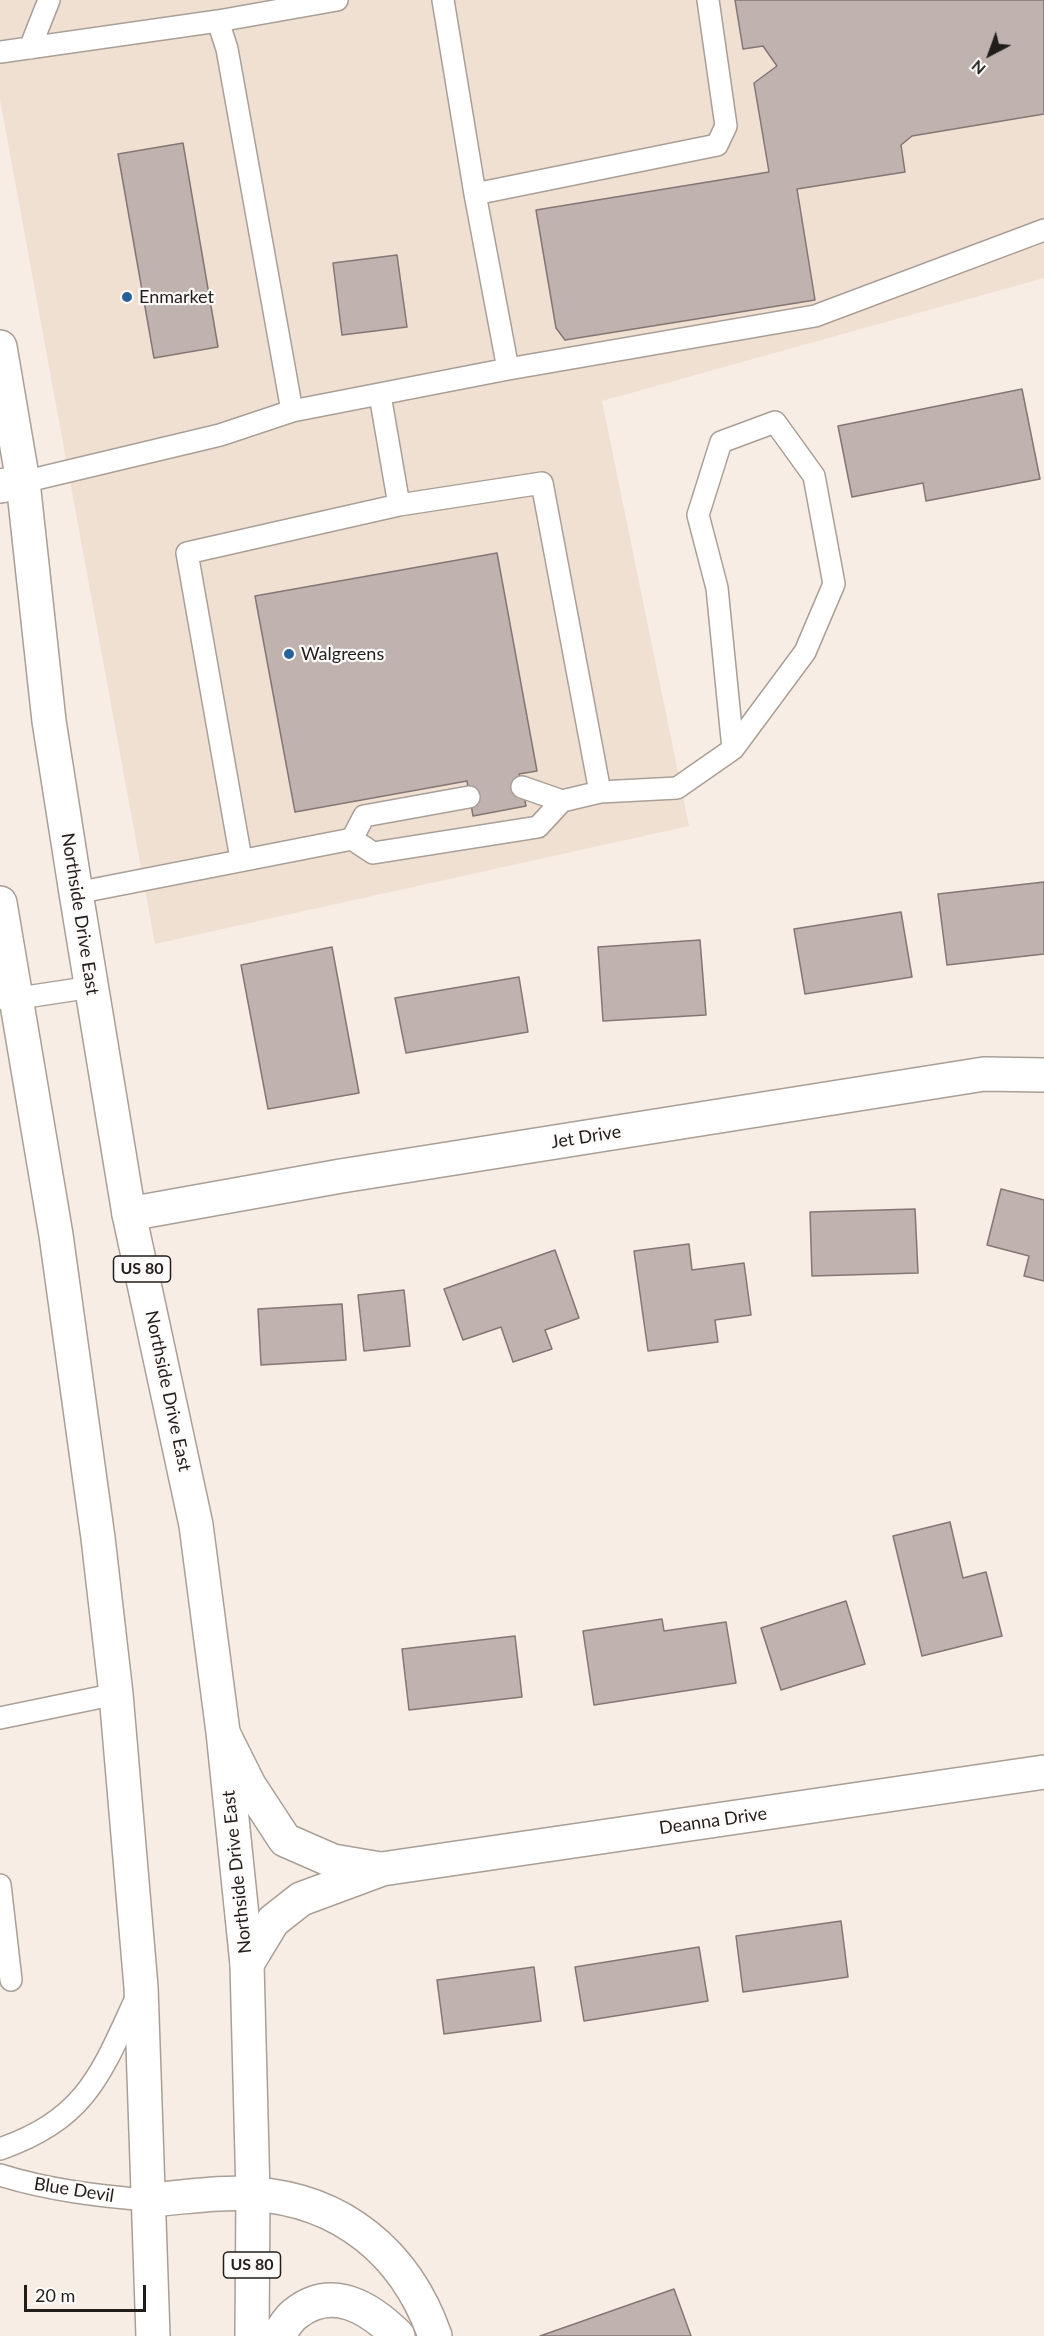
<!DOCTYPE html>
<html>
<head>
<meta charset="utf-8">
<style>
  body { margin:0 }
  #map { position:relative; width:1044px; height:2336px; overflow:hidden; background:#f7ede4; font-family:Lato,sans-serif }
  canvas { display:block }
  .north { position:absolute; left:960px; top:24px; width:60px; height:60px; -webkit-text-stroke:4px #fefcfa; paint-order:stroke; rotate:221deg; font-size:16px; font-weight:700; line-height:24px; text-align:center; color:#211d1a }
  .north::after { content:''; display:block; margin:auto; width:21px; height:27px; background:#211d1a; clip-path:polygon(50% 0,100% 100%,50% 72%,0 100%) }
  .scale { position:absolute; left:24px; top:2285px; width:122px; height:27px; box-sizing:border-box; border:3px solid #211d1a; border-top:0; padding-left:8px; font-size:18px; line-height:21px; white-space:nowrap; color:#211d1a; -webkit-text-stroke:4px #fefcfa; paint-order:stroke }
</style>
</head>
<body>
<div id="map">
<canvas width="1044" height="2336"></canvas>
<div class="north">N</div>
<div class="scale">20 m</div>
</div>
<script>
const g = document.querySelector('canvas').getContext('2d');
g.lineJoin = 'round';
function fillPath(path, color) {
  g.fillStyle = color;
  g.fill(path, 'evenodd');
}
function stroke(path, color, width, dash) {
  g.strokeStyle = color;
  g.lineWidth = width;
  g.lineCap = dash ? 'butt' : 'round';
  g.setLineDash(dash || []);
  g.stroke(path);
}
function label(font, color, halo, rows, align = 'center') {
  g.font = font + ' Lato,sans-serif';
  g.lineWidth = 4.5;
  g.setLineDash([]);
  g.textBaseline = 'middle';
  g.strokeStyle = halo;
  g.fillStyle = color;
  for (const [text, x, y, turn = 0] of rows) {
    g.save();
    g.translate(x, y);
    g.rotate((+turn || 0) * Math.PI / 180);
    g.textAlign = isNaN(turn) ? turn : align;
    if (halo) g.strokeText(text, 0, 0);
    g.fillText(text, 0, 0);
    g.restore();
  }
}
const built = new Path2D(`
  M0 0H1044V278L602 401 689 826 155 944 0 100Z`);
const building = new Path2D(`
  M735 0H1044V114L912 136 901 145 905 172 797 189 815 300 565 340 556 328 536 210 769 172 754 83 777 66 763 46 743 49Z
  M183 143 218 347 154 358 118 154Z
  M397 255 407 327 342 335 333 263Z
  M1022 389 1040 479 926 501 923 483 852 497 838 426Z
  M497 553 537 771 519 774 526 806 473 816 467 781 295 812 255 596Z
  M1044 882V954L947 965 938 894Z
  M901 912 912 977 805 994 794 929Z
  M700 940 706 1015 603 1021 598 947Z
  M332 947 359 1093 268 1109 241 965Z
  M519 977 528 1032 406 1053 395 998Z
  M1001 1189 1044 1200V1281L1024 1276 1029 1256 987 1245Z
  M915 1209 918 1273 812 1276 810 1212Z
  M689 1244 692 1270 744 1263 751 1315 715 1320 718 1342 648 1351 634 1251Z
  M555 1250 579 1318 545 1330 552 1349 513 1362 501 1327 463 1340 444 1289Z
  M404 1290 410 1346 364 1351 358 1295Z
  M342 1304 346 1360 261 1365 258 1309Z
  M950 1522 963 1578 986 1572 1002 1636 922 1656 893 1536Z
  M846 1601 865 1664 781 1690 761 1628Z
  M662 1619 664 1631 726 1622 736 1683 594 1705 583 1631Z
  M515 1636 522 1697 409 1710 402 1649Z
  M841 1921 848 1977 743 1992 736 1936Z
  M699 1947 708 2001 584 2021 575 1967Z
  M534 1967 541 2021 444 2034 437 1980Z
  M674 2289 691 2336H540Z`);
const lane = new Path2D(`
  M443 0 475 194
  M218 21 337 0
  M30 48 49 0
  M0 52 218 21 227 49 292 411
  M508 369 475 194 717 145 726 126 708 0
  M23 482 220 435 292 411 508 369 815 316 1044 230
  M399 505 542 483 600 792
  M522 787 562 801 600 792 677 788 733 749 805 652 834 584 814 476 775 422 721 442 698 515 717 588 733 749
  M352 839 364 816 469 797
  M241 859 187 553 399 505 380 395
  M76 893 352 839 373 853 538 827 562 801
  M6 1000 92 987
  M0 1718 116 1694
  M0 1885 11 1980
  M0 2149C87 2118 101 2074 137 1996
  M0 2175C48 2190 98 2196 148 2200`);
const street = new Path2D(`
  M129 1214 341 1176 984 1074 1044 1075
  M224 1735 249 1785 285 1840 333 1861 380 1869
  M247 1964 273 1921 301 1899 382 1869 1044 1772`);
const secondary = new Path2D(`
  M0 486 23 482
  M148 2200C182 2198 219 2191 253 2194 342 2200 406 2253 435 2336`);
const primary = new Path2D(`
  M0 347 23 482 49 721 76 893 129 1214 196 1525 223 1732 247 1964 253 2194 252 2336
  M0 903 56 1235 98 1538 116 1694 141 1987 153 2336
  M278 2336C283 2329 288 2319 295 2314 332 2284 370 2308 398 2336`);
const markers = [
  [127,297,6,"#286199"],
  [289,654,6,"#286199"]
];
const shields = [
  [142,1269,57],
  [252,2265,57]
];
const shieldNames = [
  ["US 80",142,1269],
  ["US 80",252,2265]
];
const poiNames = [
  ["Enmarket",139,297],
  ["Walgreens",301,654]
];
const streetNames = [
  ["Northside Drive East",80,914,81],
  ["Jet Drive",586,1137,-9],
  ["Northside Drive East",168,1391,78],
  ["Deanna Drive",713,1821,-8],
  ["Northside Drive East",237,1872,-96],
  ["Blue Devil",74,2190,9]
];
fillPath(built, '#f0e0d2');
fillPath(building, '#bfb2af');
stroke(building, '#837674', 1.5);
stroke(lane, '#a99f97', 24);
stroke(street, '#a99f97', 36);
stroke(secondary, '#a99f97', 36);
stroke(primary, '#a99f97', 36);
stroke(lane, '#fff', 21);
stroke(street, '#fff', 33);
stroke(secondary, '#fff', 33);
stroke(primary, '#fff', 33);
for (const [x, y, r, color] of markers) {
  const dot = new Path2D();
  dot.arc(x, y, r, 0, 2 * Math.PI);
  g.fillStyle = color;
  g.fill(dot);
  stroke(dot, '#fefcfa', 2);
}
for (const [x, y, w] of shields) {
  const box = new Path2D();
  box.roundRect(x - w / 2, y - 13, w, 26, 4.5);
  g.fillStyle = '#fefcfa';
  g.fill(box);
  stroke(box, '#211d1a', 1.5);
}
label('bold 16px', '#211d1a', null, shieldNames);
label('18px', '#211d1a', '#fefcfa', poiNames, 'left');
label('18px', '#211d1a', '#fefcfa', streetNames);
</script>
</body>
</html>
